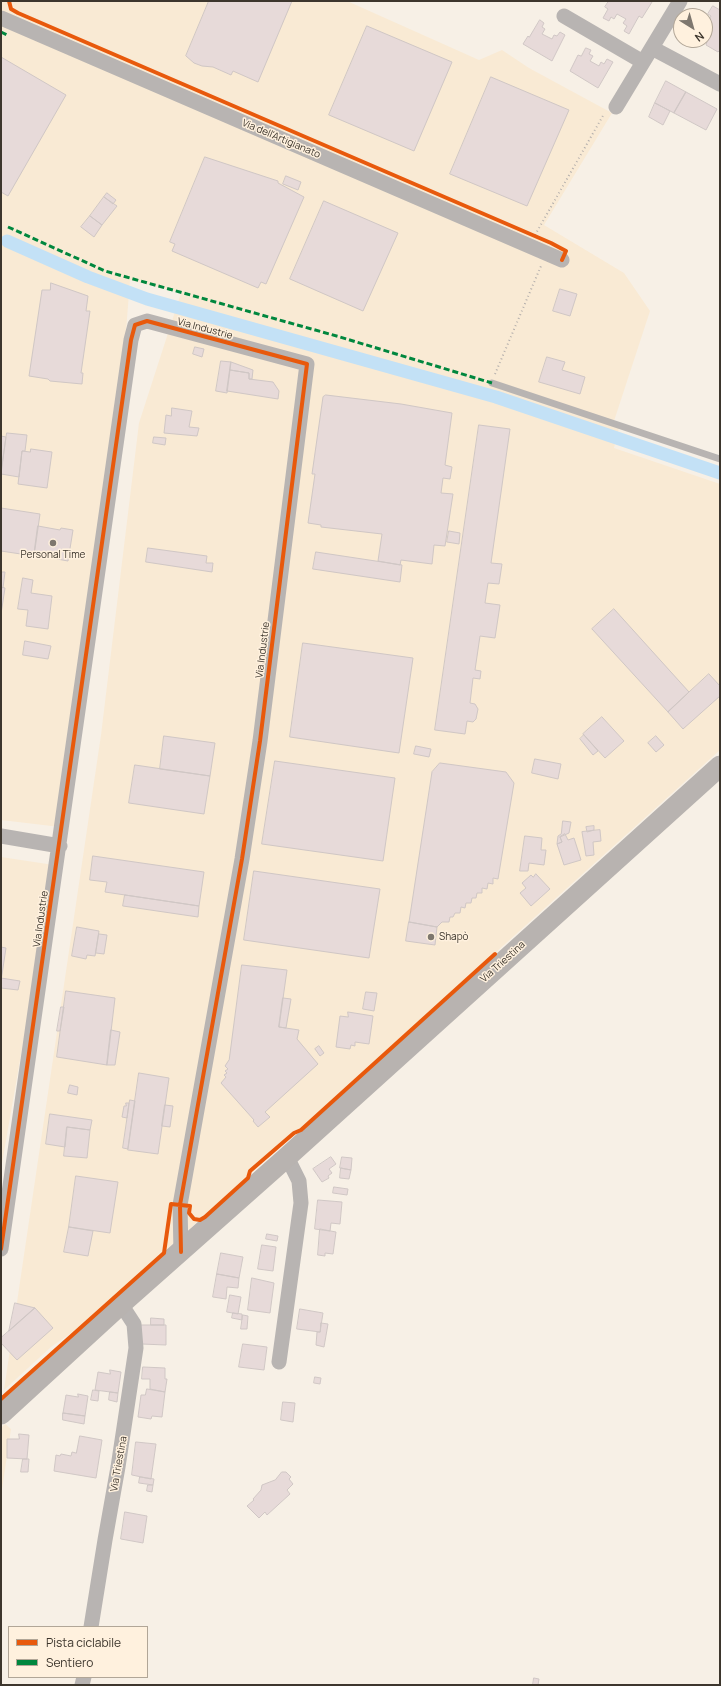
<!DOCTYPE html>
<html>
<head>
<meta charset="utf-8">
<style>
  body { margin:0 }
  #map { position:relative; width:721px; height:1686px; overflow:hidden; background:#f7f0e6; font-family:Manrope,sans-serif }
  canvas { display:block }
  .frame { position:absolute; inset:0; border:2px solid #3d362d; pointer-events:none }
  .legend { position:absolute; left:8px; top:1626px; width:140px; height:52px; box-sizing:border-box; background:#fff1de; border:1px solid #b1a697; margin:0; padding:5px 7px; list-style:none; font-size:12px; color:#3d362d }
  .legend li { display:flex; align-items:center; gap:8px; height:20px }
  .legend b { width:20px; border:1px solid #b1a697 }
  .north { position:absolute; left:673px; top:8px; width:40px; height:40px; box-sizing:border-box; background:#fff1de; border:1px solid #b1a697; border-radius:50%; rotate:143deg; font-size:11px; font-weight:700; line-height:16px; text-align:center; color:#3d362d }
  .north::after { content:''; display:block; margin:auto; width:14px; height:18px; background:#7e776e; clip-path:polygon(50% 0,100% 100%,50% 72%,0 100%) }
</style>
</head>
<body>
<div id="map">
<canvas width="721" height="1686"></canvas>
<div class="frame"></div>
<ul class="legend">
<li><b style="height:5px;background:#e8590c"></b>Pista ciclabile</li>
<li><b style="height:5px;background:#00873e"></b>Sentiero</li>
</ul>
<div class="north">N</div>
</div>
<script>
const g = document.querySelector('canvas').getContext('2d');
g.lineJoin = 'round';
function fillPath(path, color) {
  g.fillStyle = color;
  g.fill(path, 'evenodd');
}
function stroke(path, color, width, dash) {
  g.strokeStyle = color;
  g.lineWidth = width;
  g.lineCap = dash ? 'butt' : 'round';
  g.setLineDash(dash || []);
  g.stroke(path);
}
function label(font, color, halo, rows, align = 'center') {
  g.font = font + ' Manrope,sans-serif';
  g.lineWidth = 3;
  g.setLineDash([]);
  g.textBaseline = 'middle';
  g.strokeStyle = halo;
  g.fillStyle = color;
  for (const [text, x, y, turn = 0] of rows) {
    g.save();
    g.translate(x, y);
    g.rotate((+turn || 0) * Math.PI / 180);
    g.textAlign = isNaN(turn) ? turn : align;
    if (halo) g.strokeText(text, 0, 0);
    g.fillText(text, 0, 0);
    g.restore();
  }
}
const built = new Path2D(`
  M1 1H347L479 60 502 50 529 68 612 113 544 225 624 273 650 311 614 421 620 424 614 448 720 484V750L84 1324 51 1347 4 1390 101 735 139 423 181 293 130 280 122 383 60 827 1 820Z
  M1 857 54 865 1 1169Z
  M5 1424 11 1429 1 1496V1428Z`);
const canal = new Path2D(`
  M7 241 88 277 147 299 496 397 720 473`);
const building = new Path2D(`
  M209 1H292L258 82 233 71 231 75 213 67 202 66 194 63 186 56Z
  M609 1H650L652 2 642 18 639 16 629 34 624 31 627 26 623 23 626 19 617 14 614 19 611 17 609 21 603 18 608 9 605 7Z
  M713 6 720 10V50L718 52 706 45 707 42 703 40H705V27L711 16 708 14Z
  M540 20 544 23 542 27 545 29 542 34 552 39 554 35 557 36 560 32 565 35 552 61 523 44 528 36 529 37Z
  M367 26 452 62 414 151 329 115Z
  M586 48 591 50 589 54 593 56 590 61 599 66 601 62 604 64 607 59 613 62 598 88 570 71 578 55 581 56Z
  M1 57 66 95 8 196 1 192Z
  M491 77 569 110 527 206 450 174Z
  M666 81 686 92 674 113 655 103Z
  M686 92 717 109 706 130 674 113Z
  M655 103 670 111 663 125 649 117Z
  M205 157 278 181V183L304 197 266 284 261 282 258 288 172 251 175 244 170 242Z
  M286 176 301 182 298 190 283 184Z
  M107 193 116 200 113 204 104 197Z
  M104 197 117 206 102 225 90 216Z
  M324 201 398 233 363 311 290 279Z
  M90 216 102 225 94 237 81 227Z
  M51 283 88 296 86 311H90L81 373H83L82 384 50 381 48 379 29 376 42 290H50Z
  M560 289 577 294 570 316 553 311Z
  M195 347 204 349 202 357 193 354Z
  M547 357 565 362 562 370 585 377 580 394 539 382Z
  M221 361 231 362 227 393 216 391Z
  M231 362 253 370 252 379H249V373L230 370Z
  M230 370 249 373V379L273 382 279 391 278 399 227 391Z
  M326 395 401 404 452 413 445 465 452 467 450 479 443 478 441 493 453 494 445 546 434 545 432 564 401 560 400 565 378 561 382 534 321 527V525L308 523 315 474H312L323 397Z
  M172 408 192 411 189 427 199 428 197 436 164 433 166 415 171 416Z
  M479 425 510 429 491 563 502 564 499 584 488 583 485 603 500 605 495 638 480 636 475 670 481 671 480 679 473 678 470 703 475 704 478 709 476 719 473 722 467 721 465 734 435 730Z
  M7 433 27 435 25 451H22L19 477 1 474Z
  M1 436 6 437 1 474Z
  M154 437 166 438 165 445 153 443Z
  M31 449 52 452 47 488 18 484 22 451 30 452Z
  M1 508 40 514 34 556 1 551Z
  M38 526 60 530 61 528 73 530 68 561 57 559V556L47 555 46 558 34 556Z
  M449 531 460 533 459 544 447 542Z
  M148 548 207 556 206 563H213L212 572 146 562Z
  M316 552 402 565 400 582 313 569Z
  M1 572H5L3 588 1 587Z
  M23 578 33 580 31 593 52 596 48 629 26 626 28 610 18 609Z
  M1 587 5 588 1 614Z
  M614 609 689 692 668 712 592 629Z
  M25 641 51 646 48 659 23 655Z
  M303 643 413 658 399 753 290 737Z
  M709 674 720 686V696L683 729 668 712Z
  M602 717 624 741 605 758 583 734Z
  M584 735 598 751 593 755 580 739Z
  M164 736 215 743 210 776 160 769Z
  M656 736 664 745 656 752 648 743Z
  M416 746 431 749 429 757 414 754Z
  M535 759 561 764 558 779 532 773Z
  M275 761 395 778 383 861 262 844Z
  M440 763 506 772 514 783 498 879 493 878V884L488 883 487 889 482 888V893H477L476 898H472L471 903H466L465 908 461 907 460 913H455L453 917H450L449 922H442L437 927 409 922 432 772Z
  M135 765 210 776 204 814 129 803Z
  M563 821 571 822 569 833 560 837 562 842 557 844 558 836 561 834Z
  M594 826V830L587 832 586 827Z
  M600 830 601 841 593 842 594 855 586 856 582 832Z
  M565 834 568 840 574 838 581 860 564 865 557 844 562 842 560 837Z
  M525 836 542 838 541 850H546L544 865 529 863 528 871H520Z
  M93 856 204 872 199 906 105 892 107 882 90 880Z
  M254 871 380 889 369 958 244 940Z
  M536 874 550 889 531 906 520 893 526 888 522 883 531 875 533 877Z
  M125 895 199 906 198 917 123 906Z
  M409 922 437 927 435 945 406 941Z
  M77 927 99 931 95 956 87 955 86 959 72 956Z
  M99 934 107 935 104 954 96 953Z
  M1 947 6 948 1 981Z
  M242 965 287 970 279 1027 299 1030 297 1039 318 1064 265 1112 270 1117 258 1127 253 1121 254 1120 221 1083 226 1077 224 1075 227 1073 225 1071 228 1069 225 1066 229 1060Z
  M1 978 20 981 18 990 1 988Z
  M66 991 115 998 107 1065 57 1057Z
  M366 992 377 993 374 1011 363 1009Z
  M283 998 291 999 286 1028 279 1027Z
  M61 1007H64L60 1031H57Z
  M348 1012 373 1016 369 1044 355 1042V1046L351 1045 350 1049 336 1047 340 1016 348 1017Z
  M111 1030 120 1032 115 1065H107Z
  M319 1046 324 1053 320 1056 315 1049Z
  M139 1073 169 1078 158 1154 128 1150Z
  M70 1085 78 1087 77 1095 68 1093Z
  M130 1100 135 1101 128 1149 123 1148Z
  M126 1103H129L127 1118 122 1117 124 1106H126Z
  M165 1105 173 1106 170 1127 162 1126Z
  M50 1114 92 1120 90 1130 67 1127 65 1147 46 1144Z
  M67 1127 90 1130 87 1158 64 1156Z
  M331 1157 336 1164 329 1169 332 1173 328 1176 329 1178 322 1182 313 1169Z
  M342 1157 352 1158 351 1170 340 1168Z
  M341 1168 351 1170 349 1179 340 1178Z
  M76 1176 118 1182 110 1233 69 1227Z
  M334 1187 348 1189 347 1195 333 1193Z
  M318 1200 342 1202 340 1224 331 1223 330 1231 315 1229Z
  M69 1227 93 1231 88 1256 64 1252Z
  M320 1229 336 1232 333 1254 325 1253V1256L318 1255Z
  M267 1234 278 1236 277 1241 266 1239Z
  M262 1245 276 1247 273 1271 258 1269Z
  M221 1253 243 1257 239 1278 217 1274Z
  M217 1274 239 1278 238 1288 227 1287 226 1299 213 1297Z
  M252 1278 274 1283 270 1313 248 1310Z
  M230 1295 241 1297 238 1314 227 1312Z
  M15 1303 35 1308 9 1331Z
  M35 1308 53 1328 17 1360 1 1343V1338Z
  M300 1309 323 1313 320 1332 297 1329Z
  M233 1313 242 1314V1320L232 1318Z
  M243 1315 248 1316 247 1329H241Z
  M151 1318 164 1319V1325H151Z
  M321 1323 328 1324 324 1347 316 1345 317 1332H320Z
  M141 1325H166V1345L141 1344Z
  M243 1344 267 1347 264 1370 239 1367Z
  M143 1367 165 1368V1379H167L165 1392 150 1389V1379H142Z
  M110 1370 121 1372 118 1393 95 1390 98 1372 110 1374Z
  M315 1377 321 1378 320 1384 314 1383Z
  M147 1389 165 1392 162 1417 152 1416 151 1419 138 1417 141 1395H145Z
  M93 1390 99 1391 98 1401 91 1400Z
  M110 1392 118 1393 117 1402 109 1400Z
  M78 1394 88 1396 85 1416 63 1413 66 1395 78 1397Z
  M283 1402 295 1403 293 1422 281 1420Z
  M63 1413 85 1416 84 1424 63 1420Z
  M19 1434 29 1435 27 1459 7 1458V1439H19Z
  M80 1436 102 1440 96 1478 54 1471 56 1455 60 1456 61 1454 71 1456 72 1452 76 1453Z
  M136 1442 156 1444 151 1479 132 1475Z
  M23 1459H29L28 1472H21Z
  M282 1472H286L291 1477 289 1479 293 1484 287 1490 290 1494 267 1515 265 1512 259 1518 247 1506 254 1500 253 1499 261 1490 262 1485 275 1480Z
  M140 1477 154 1479 153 1485 139 1483Z
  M148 1485H153L152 1492 147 1491Z
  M125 1512 147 1516 143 1543 121 1539Z
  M534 1678 539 1679 538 1685H533Z`);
const path = new Path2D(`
  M535 235 604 114
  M495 374 541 266`);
const lane = new Path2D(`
  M492 383 720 459`);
const street = new Path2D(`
  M564 16 643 62
  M1 18 562 260
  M652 48 720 84
  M616 107 680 1
  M1 836 60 846
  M1 1249 131 340 135 325 147 321 307 364 260 741 242 859 180 1205 181 1252
  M279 1362 301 1203 299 1181 287 1157
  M91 1627 105 1540 118 1467 136 1348 134 1324 121 1304
  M82 1685 84 1677`);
const secondary = new Path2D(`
  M1 1414 121 1304 287 1157 720 766`);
const quiet = new Path2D(`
  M1 32 7 35
  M8 227 105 271 340 337 492 383`);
const cycleway = new Path2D(`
  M9 1 11 9 18 13 551 243 566 251 562 260
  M1 1249 131 340 135 325 147 321 307 364 260 741 242 859 180 1205 181 1252
  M1 1399 164 1253 171 1204 190 1206 189 1213 194 1219 200 1220 205 1217 248 1178 250 1171 294 1133 301 1130 495 954`);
const markers = [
  [53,543,4,"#7e776e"],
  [431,937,4,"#7e776e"]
];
const streetNames = [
  ["Via dell'Artigianato",281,139,23],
  ["Via Industrie",205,329,15],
  ["Via Industrie",263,650,-83],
  ["Via Industrie",41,919,-82],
  ["Via Triestina",503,962,-42],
  ["Via Triestina",119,1464,-80]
];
const poiNames = [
  ["Personal Time",53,555],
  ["Shapò",439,937,"left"]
];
fillPath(built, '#f9ead4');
stroke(canal, '#c3e1f6', 13);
fillPath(building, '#e7dad9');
stroke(building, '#d0c7c5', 1);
stroke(path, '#b4afac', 2, [1, 3]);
stroke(lane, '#b8b4b2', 7);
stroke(street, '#b8b4b2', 15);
stroke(secondary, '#b8b3b0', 21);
stroke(quiet, '#00873e', 3, [6, 3]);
stroke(cycleway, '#e8590c', 4);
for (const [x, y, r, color] of markers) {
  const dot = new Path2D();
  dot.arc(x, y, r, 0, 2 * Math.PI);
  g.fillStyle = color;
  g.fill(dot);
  stroke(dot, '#fff1de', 1.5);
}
label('10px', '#3d362d', '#fff1de', streetNames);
label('10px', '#3d362d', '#fff1de', poiNames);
</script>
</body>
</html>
